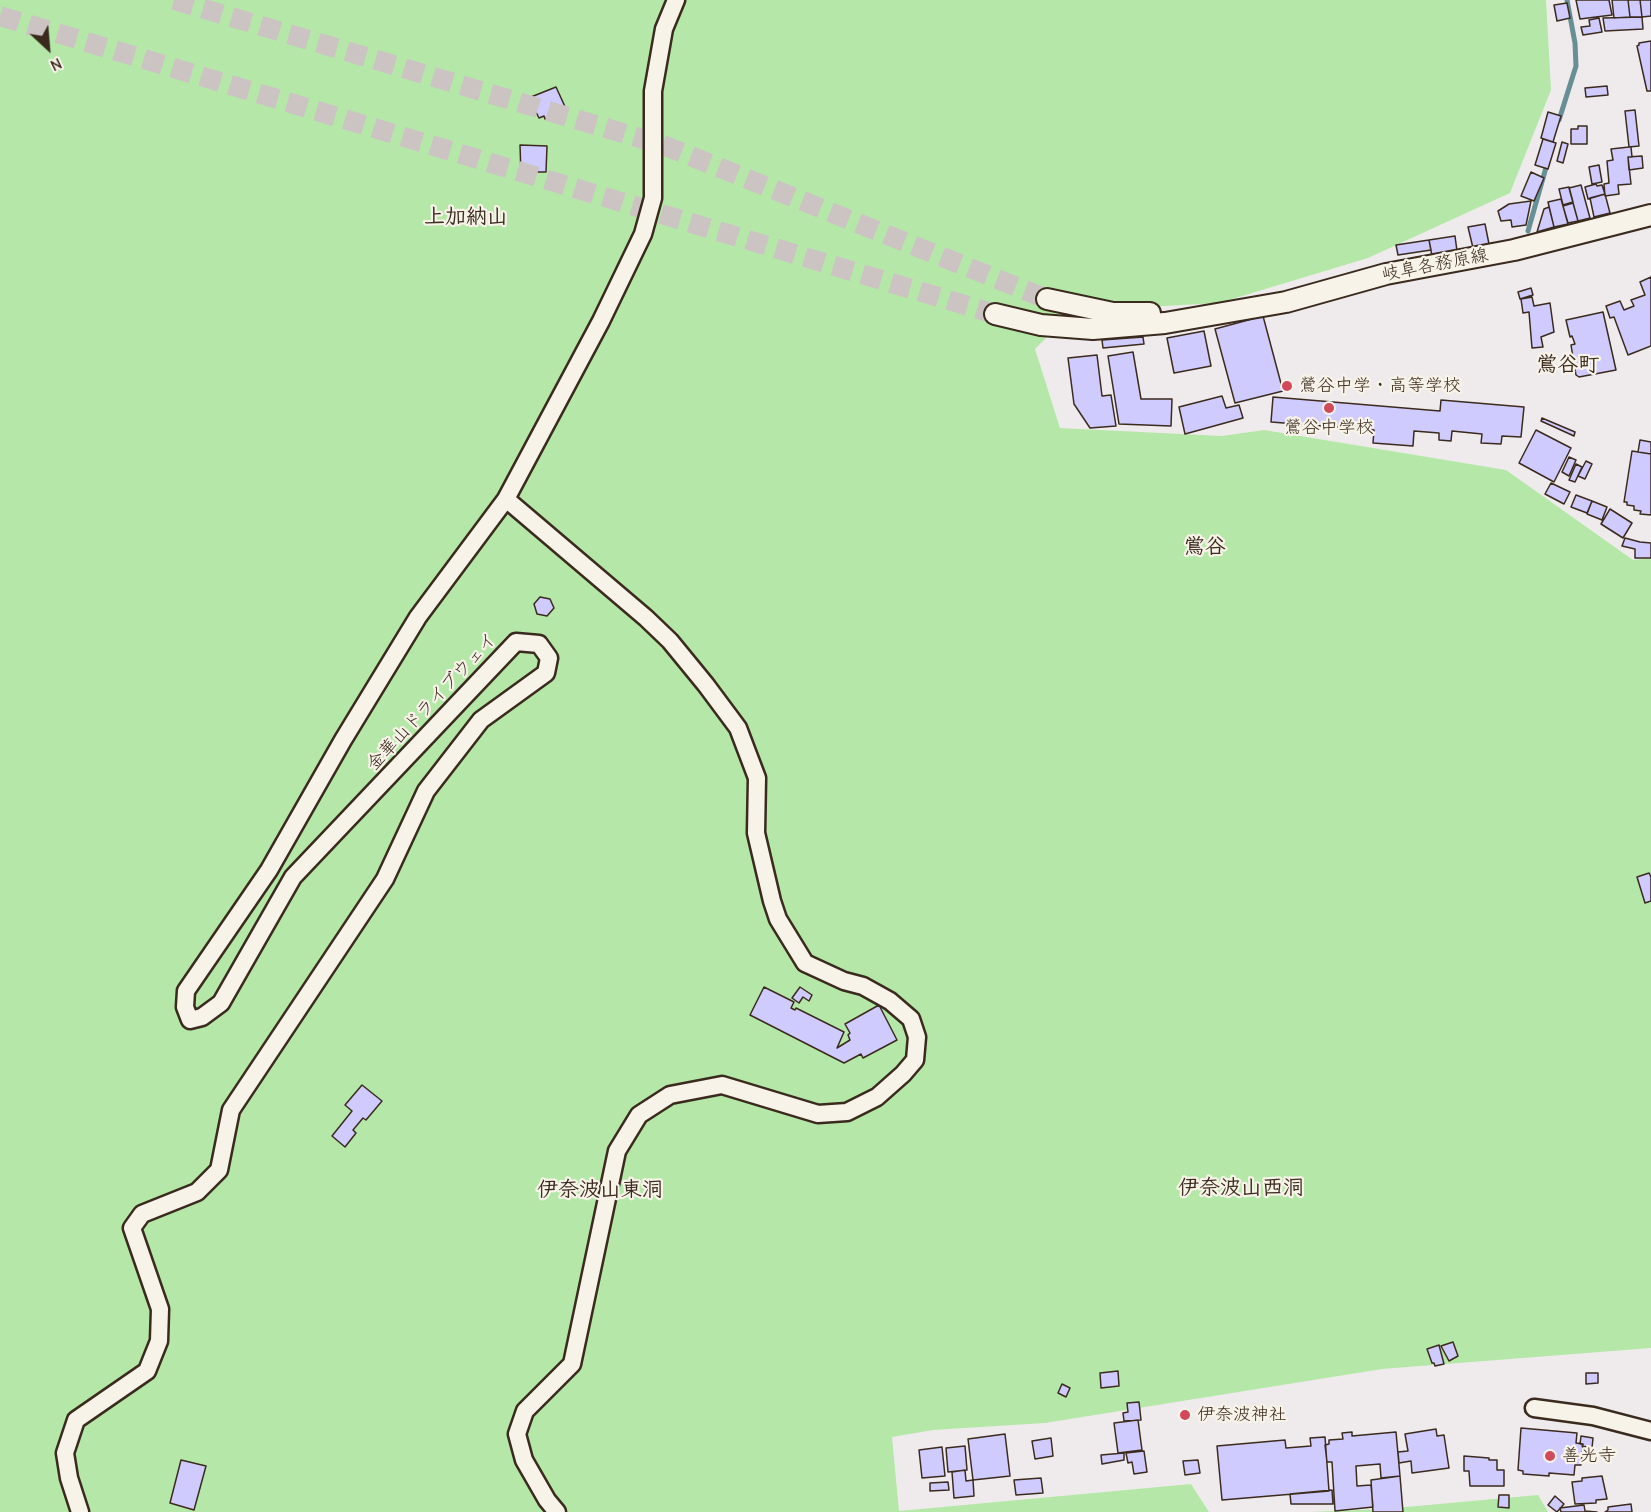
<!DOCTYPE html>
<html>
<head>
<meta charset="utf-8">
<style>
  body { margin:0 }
  #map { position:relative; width:1651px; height:1512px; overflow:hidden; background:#efebec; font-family:"Comic Neue",sans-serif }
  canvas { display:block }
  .north { position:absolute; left:18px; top:18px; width:60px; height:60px; -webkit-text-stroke:4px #f7f3e8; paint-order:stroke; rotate:154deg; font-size:16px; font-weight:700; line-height:24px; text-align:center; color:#3b2a1e }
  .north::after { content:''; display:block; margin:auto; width:21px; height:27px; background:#3b2a1e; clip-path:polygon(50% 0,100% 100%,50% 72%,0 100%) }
</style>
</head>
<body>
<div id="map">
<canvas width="1651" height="1512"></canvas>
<div class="north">N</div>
</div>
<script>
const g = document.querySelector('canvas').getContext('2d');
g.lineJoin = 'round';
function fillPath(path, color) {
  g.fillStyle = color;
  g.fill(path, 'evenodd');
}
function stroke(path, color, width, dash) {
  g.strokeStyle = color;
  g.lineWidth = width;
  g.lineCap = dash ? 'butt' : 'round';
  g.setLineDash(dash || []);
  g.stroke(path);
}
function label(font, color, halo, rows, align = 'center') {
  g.font = font + ' "Comic Neue","Klee One",sans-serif';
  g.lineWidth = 4.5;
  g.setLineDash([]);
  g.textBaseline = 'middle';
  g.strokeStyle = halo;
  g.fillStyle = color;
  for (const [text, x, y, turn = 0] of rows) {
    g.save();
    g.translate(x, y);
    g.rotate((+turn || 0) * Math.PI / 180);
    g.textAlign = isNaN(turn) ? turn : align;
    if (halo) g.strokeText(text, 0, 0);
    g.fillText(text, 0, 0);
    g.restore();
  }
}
const green = new Path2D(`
  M0 0H1546L1551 90 1510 193 1368 258 1219 303 1073 311 1035 349 1060 428 1222 436 1264 430 1506 470 1633 560 1651 558V1348L1382 1369 1045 1423 933 1430 892 1437 899 1511 1191 1484 1209 1512H0Z
  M1538 1495 1548 1512H1309L1384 1509Z`);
const stream = new Path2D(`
  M1559 120 1576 66 1575 43 1567 0
  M1528 231 1547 164`);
const building = new Path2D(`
  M1576 0H1609L1612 15 1580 19Z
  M1612 0H1628L1630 17 1614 18Z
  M1628 0H1640L1642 17H1630Z
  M1640 0H1651V16L1642 17Z
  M1567 3 1570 18 1557 21 1554 5Z
  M1642 17 1643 29 1605 31 1603 18Z
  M1599 18 1602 32 1583 35 1581 27 1590 26 1589 20Z
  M1651 41V91H1647L1637 46 1639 45V43Z
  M1607 86 1608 95 1586 97 1585 88Z
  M556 87 567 111 545 119 544 116 539 118 535 110 532 112 526 99Z
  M1635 110 1639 146 1629 147 1625 111Z
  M1548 112 1561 116 1553 142 1541 138Z
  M1578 126H1587V144H1571V129H1578Z
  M1543 139 1556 143 1548 169 1535 165Z
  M1562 142 1568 144 1563 163 1557 161Z
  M520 145 547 146 546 172H531V175H521Z
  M1629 147H1631L1632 157H1628L1631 184 1618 185 1619 194 1605 196 1604 184 1609 183 1607 161 1613 160 1611 149Z
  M1642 156 1643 168 1629 170 1628 157Z
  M1599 165 1602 182 1592 184 1589 167Z
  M1531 172 1544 178 1534 201 1521 196Z
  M1596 184 1597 186 1602 185 1605 194 1588 199 1585 187Z
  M1581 185 1590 218 1578 221 1569 188Z
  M1569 187 1573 202 1563 205 1559 189Z
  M1605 194 1610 213 1594 217 1590 198Z
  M1561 199 1568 224 1554 227 1548 202Z
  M1531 201 1526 225 1512 227 1511 220 1501 221 1498 211 1509 204Z
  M1573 203 1578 221 1568 223 1563 206Z
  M1549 207 1554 227 1537 232 1544 209Z
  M1485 224 1489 244 1473 248 1468 227Z
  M1455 236 1457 251 1432 256 1429 240Z
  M1429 240 1431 250 1398 255 1396 245Z
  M1651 277V346L1628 355 1614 317 1610 318 1606 306 1620 301 1624 310 1634 306 1631 300 1645 295 1640 282Z
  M1531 288 1533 295 1520 299 1518 292Z
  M1532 297 1534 306 1550 303 1554 332 1541 337 1543 347 1532 348 1529 312 1523 313 1521 299Z
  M1603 312 1616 370 1579 377 1576 375 1571 345 1575 344 1572 336 1570 337 1566 320Z
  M1263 316 1283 391 1235 403 1215 329Z
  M1204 331 1211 366 1174 373 1167 338Z
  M1143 337 1144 344 1103 348 1102 340Z
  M1133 352 1141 399H1172L1171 426 1119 424 1108 356Z
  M1097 355 1102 396 1111 395 1116 426 1090 428 1074 404 1068 358Z
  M1222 396 1226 408 1239 405 1243 418 1185 434 1179 407Z
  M1273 397 1440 411 1441 400 1524 407 1521 437 1502 436 1501 444 1481 443 1482 434 1452 431 1451 441 1439 440V433L1414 431 1413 446 1373 443 1374 430 1271 422Z
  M1542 418 1575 432 1574 436 1541 421Z
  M1536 430 1571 448 1554 482 1519 463Z
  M1640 440 1651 442V454L1638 452Z
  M1632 451 1651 454V515L1640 514 1641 511 1634 510V506L1627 505V502H1624Z
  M1569 457 1576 460 1569 476 1562 472Z
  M1586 461 1592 464 1585 479 1578 476Z
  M1576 464 1582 467 1575 482 1569 480Z
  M1551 483 1570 492 1564 504 1545 494Z
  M1576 495 1592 501 1587 513 1571 507Z
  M1592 501 1607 507 1602 520 1587 514Z
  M1610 509 1632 523 1623 538 1601 524Z
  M1625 538 1640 542 1651 543V558H1635V549L1622 546Z
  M540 597 550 599 554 608 547 616 537 614 534 604Z
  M1649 873 1651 877V901L1645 903 1637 877Z
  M764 987 794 1002 791 1008 795 1010 796 1008 844 1032 837 1048 850 1040 848 1035 850 1033 845 1024 879 1005 897 1040 863 1058 861 1054 844 1063 750 1015Z
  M800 987 812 995 809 1001 803 997 799 1003 792 998Z
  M362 1085 382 1101 366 1120 363 1118 353 1130 356 1133 345 1147 332 1136 352 1111 345 1105Z
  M1453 1342 1458 1356 1449 1361 1441 1346Z
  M1439 1345 1444 1364 1435 1366 1434 1363H1432L1427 1349Z
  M1118 1371 1119 1386 1101 1388 1100 1373Z
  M1586 1373H1598V1383L1586 1384Z
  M1062 1384 1070 1388 1066 1397 1058 1393Z
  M1139 1402 1141 1420 1124 1421 1123 1413 1128 1412 1127 1403Z
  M1138 1420 1142 1450 1118 1453 1114 1423Z
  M1521 1428 1577 1433 1576 1443 1583 1444 1581 1465H1575L1574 1475 1549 1473V1476L1523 1474V1471L1518 1470Z
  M1436 1429 1437 1436 1444 1435 1449 1468 1412 1473 1411 1461 1399 1463 1398 1452 1408 1451 1405 1434Z
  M1352 1432V1436L1396 1432 1400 1476 1381 1478 1380 1464 1356 1466 1357 1486 1371 1485 1373 1507 1335 1511 1332 1462H1327L1325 1445 1329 1444V1440L1343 1439 1342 1433Z
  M1005 1434 1010 1476 973 1480 968 1439Z
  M1581 1436 1593 1438 1592 1448 1582 1446 1583 1444H1580Z
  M1325 1437 1329 1491 1222 1500 1217 1446 1285 1440 1286 1448 1311 1446 1310 1438Z
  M1051 1438 1053 1456 1035 1459 1032 1441Z
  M965 1446 967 1470 948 1472 946 1448Z
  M942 1447 945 1476 922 1478 919 1450Z
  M1144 1451 1147 1472 1134 1474 1132 1462 1128 1463 1126 1453Z
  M1124 1453V1460L1102 1464 1101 1455Z
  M1464 1456 1489 1458V1460H1497V1470H1504V1486H1470L1469 1471H1464Z
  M181 1460 206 1466 194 1510 170 1503Z
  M1198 1460 1200 1473 1185 1475 1183 1461Z
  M965 1470 966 1481 973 1480 974 1496 954 1498 952 1472Z
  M1400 1476 1403 1512H1373L1371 1480Z
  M1602 1476 1607 1499 1596 1500V1503L1575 1504 1572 1482 1582 1481V1478Z
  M1041 1478 1043 1493 1016 1495 1014 1480Z
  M948 1482 949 1490 930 1491V1483Z
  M1332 1490 1333 1504H1291L1290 1494Z
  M1499 1495H1509V1508L1498 1507Z
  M1555 1496 1564 1504 1557 1512 1548 1505Z
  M1631 1504 1632 1512H1605L1608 1510V1507Z
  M1584 1505 1585 1511 1597 1512H1561L1560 1508Z`);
const majorTunnel = new Path2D(`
  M174 0 663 145 1047 299
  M0 16 995 314`);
const minor = new Path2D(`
  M506 499 646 618 670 641 706 685 738 728 757 778 756 833 772 901 778 919 805 963 844 981 863 986 890 1001 911 1019 917 1037 915 1060 903 1074 877 1097 847 1112 818 1114 722 1085 670 1095 639 1115 617 1151 572 1364 525 1411 517 1434 524 1460 547 1500 557 1512
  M1534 1408 1593 1416 1651 1431
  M80 1512 69 1478 65 1453 76 1420 147 1371 159 1341 160 1309 132 1228 142 1214 197 1192 219 1170 231 1110 385 879 426 791 481 720 546 673 549 658 539 644 516 642 293 877 221 1003 202 1017 190 1020 185 1007 186 991 269 870 343 740 418 617 506 499 601 321 643 234 653 198V91L664 29 676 0`);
const major = new Path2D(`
  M1047 299 1113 313H1150
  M995 314 1041 325 1093 329 1165 323 1286 302 1386 274 1514 250 1651 215`);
const markers = [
  [1287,386,6,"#d1495b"],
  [1329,408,6,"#d1495b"],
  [1185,1415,6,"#d1495b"],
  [1550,1456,6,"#d1495b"]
];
const streetNames = [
  ["岐阜各務原線",1435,265,-11],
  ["金華山ドライブウェイ",432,702,-47]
];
const poiNames = [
  ["鶯谷中学・高等学校",1299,386],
  ["鶯谷中学校",1329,428,"center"],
  ["伊奈波神社",1197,1415],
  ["善光寺",1562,1456]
];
const quarterNames = [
  ["上加納山",466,217],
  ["鴬谷町",1568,365],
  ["鴬谷",1205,547],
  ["伊奈波山西洞",1241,1188],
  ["伊奈波山東洞",600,1190]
];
fillPath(green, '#b5e8a8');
stroke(stream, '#688e96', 5);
fillPath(building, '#d0cbfe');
stroke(building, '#3b2a1e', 1.5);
stroke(majorTunnel, '#cbc4c3', 20, [20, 10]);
stroke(minor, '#3b2a1e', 21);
stroke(major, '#3b2a1e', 24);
stroke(minor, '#f7f3e8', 16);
stroke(major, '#f7f3e8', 20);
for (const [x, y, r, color] of markers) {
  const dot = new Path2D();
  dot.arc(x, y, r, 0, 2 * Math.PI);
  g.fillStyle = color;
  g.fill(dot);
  stroke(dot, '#f7f3e8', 2);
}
label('18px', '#3b2a1e', '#f7f3e8', streetNames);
label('18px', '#3b2a1e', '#f7f3e8', poiNames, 'left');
label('bold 21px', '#3b2a1e', '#f7f3e8', quarterNames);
</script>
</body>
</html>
